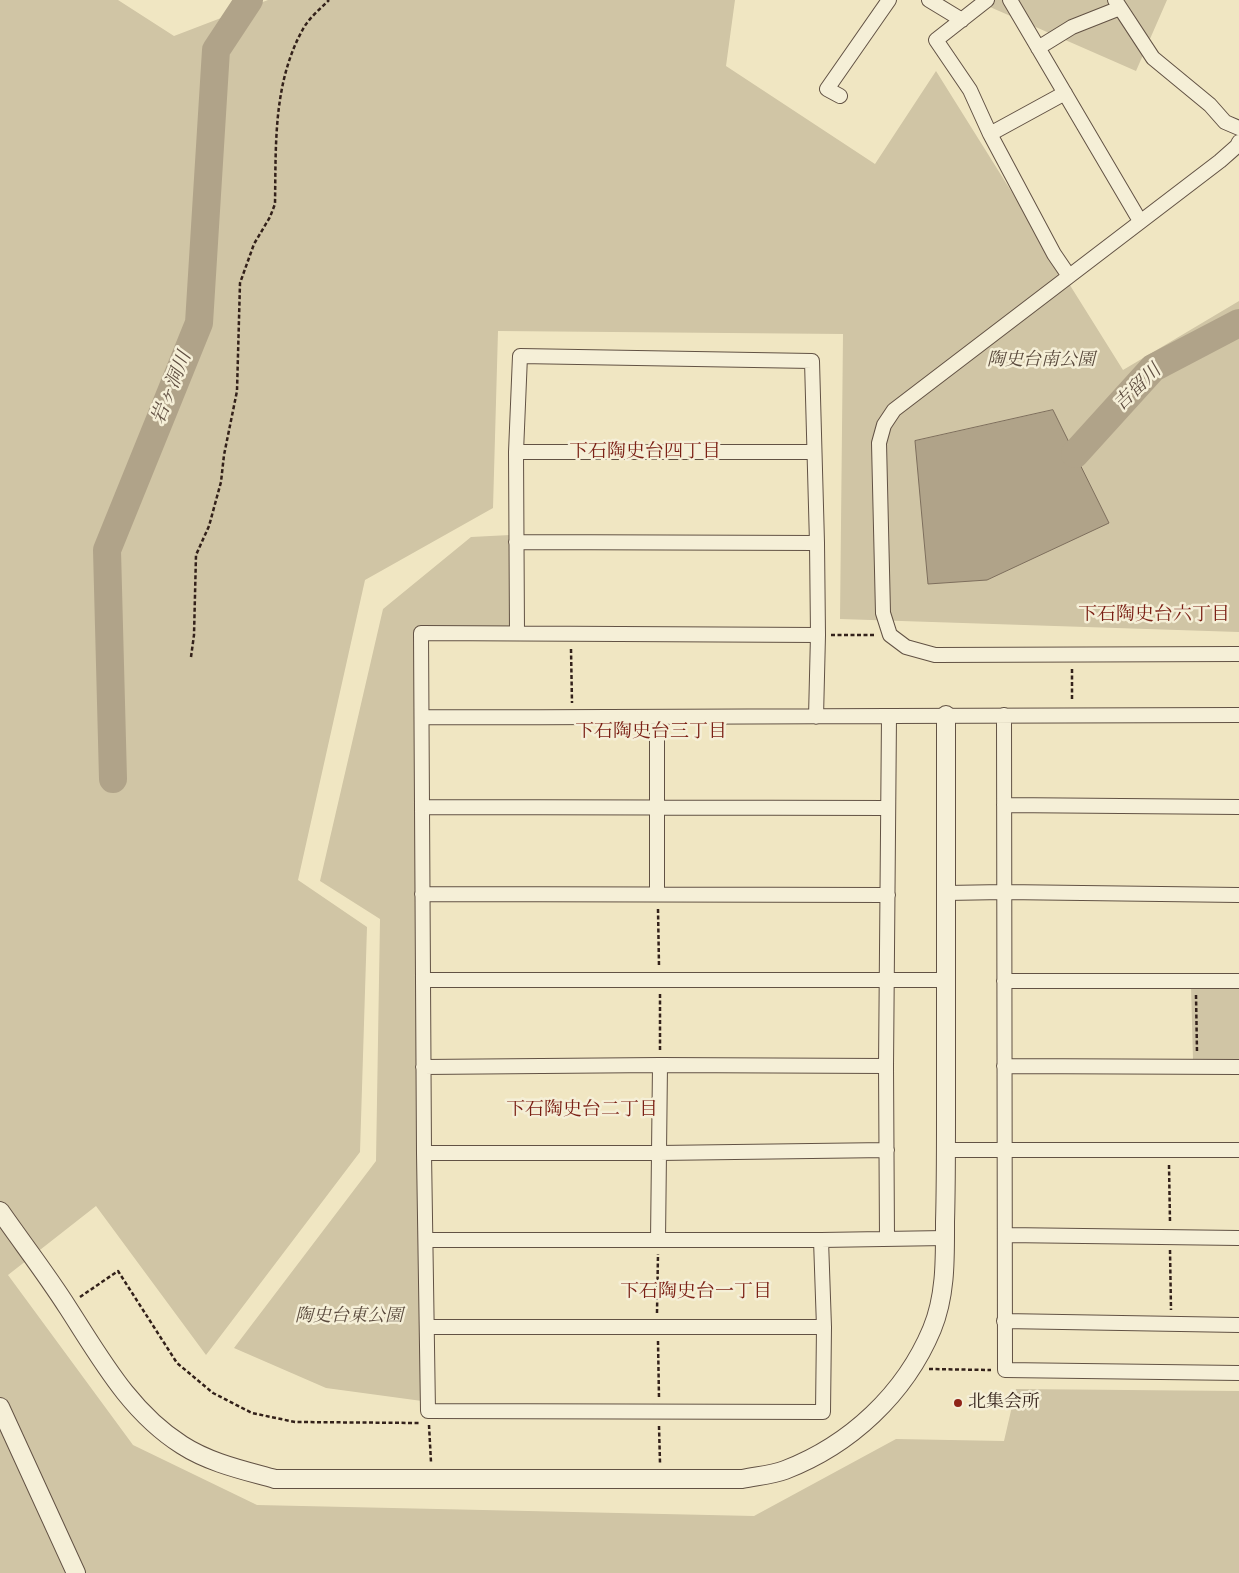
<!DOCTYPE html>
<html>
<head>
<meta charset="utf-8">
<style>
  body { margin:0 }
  canvas { display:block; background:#f0e6c2 }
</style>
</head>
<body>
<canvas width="1239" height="1573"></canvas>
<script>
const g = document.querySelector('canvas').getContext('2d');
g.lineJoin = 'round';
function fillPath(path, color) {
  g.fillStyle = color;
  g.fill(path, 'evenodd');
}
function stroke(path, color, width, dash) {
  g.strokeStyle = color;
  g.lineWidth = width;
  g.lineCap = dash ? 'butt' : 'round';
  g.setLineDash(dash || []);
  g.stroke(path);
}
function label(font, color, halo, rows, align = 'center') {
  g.font = font + ' "IM FELL Great Primer","Noto Serif JP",serif';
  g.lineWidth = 5;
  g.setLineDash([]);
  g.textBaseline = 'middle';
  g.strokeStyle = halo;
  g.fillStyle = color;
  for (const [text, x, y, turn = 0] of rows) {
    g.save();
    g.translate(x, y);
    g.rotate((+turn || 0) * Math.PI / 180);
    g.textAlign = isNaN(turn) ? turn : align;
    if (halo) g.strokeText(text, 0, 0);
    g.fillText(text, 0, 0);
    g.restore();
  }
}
const green = new Path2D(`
  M0 0H118L174 36 268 0H735L726 66 875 164 936 71 1123 370 1239 301V632L840 619 843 334 498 331 493 508 365 580 298 880 367 927 360 1152 206 1355 96 1206 8 1275 133 1445 257 1505 754 1516 896 1439 1004 1441 1016 1389 1239 1391V1573H0Z
  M974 0H1167L1136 71Z
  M510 535 511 626 416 627 422 1401 326 1388 234 1348 376 1161 380 919 320 881 383 609 471 537Z
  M1191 986H1239V1060H1193Z`);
const water = new Path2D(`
  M1053 410 1109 523 987 580 928 584 915 441Z`);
const river = new Path2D(`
  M1075 454 1153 368 1239 323
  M113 779 107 550 199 323 216 50 249 0`);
const path = new Path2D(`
  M831 635H876
  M571 649 572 703
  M191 657 194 635 196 555 209 526 221 482 224 455 237 391 240 283 254 244 270 217 275 204C276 144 273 83 303 29 309 18 320 9 329 0
  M1072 669V701
  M658 909 659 966
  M660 994V1051
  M1196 995 1197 1052
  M1169 1165 1170 1222
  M1170 1250 1171 1310
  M80 1297 118 1271 177 1363 213 1393 252 1413 295 1422 420 1423
  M657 1313 658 1254
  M658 1341 659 1398
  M929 1369 991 1370
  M429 1425 431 1462
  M659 1426 660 1463`);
const minor = new Path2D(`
  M929 0 962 20
  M987 0 936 40 970 90 990 134 1054 254 1069 276
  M1010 0 1140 221
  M1115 0 1153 58 1210 105 1225 122 1239 128
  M1038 48 1072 27 1120 8
  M840 96 827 89 889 0
  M990 134 1065 93
  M1239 142 1237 146 1220 161 894 410 884 425 879 443 883 613 890 635 906 647 935 655 1239 654
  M516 452H814
  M516 542 817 543 818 635 816 717
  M517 633 516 452 520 356 812 361 817 543
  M818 635 421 633 424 1153 428 1411 823 1412 824 1327 821 1240
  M1004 715 1005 1370 1239 1373
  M423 717C695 718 967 715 1239 715
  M657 717V894
  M1004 805 1239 807
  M423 807 888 808
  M946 893 1004 892 1239 895
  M422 894 888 895
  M423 980H946
  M1004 981H1239
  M1004 1066 1239 1067
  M423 1067 660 1065 886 1066
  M946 1150H1239
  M424 1153H659L887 1150
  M1006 1235 1239 1238
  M887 1239 886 1066 889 716
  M426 1240H821L945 1238
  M658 1240 660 1065
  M1004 1321 1239 1325
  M427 1327H824`);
const tertiary = new Path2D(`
  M0 1211C23 1244 47 1275 68 1308 101 1359 130 1412 182 1445 210 1463 243 1470 275 1479H742C756 1476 772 1475 785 1470 850 1445 905 1394 932 1329 946 1295 945 1258 945 1222 946 1187 946 1152 946 1117 946 983 946 849 946 715
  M0 1407 76 1573`);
const markers = [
  [958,1403,5,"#8f2418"]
];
const parkNames = [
  ["陶史台南公園",1041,361],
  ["陶史台東公園",349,1317]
];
const poiNames = [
  ["北集会所",968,1403]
];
const waterNames = [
  ["岩ヶ洞川",172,388,-68],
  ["吉留川",1138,388,-44]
];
const neighbourhoodNames = [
  ["下石陶史台四丁目",645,452],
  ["下石陶史台六丁目",1154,615],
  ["下石陶史台三丁目",651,732],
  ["下石陶史台二丁目",582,1110],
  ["下石陶史台一丁目",696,1292]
];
fillPath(green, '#d0c5a5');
fillPath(water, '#b0a389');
stroke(water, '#7e6f5d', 1);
stroke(river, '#b0a389', 28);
stroke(minor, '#625244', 16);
stroke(tertiary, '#625244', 20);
stroke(path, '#33211a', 2.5, [4, 2.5]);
stroke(minor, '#f5efd7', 14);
stroke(tertiary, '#f5efd7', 18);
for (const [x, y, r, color] of markers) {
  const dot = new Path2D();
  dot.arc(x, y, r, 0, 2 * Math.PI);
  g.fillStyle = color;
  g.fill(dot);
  stroke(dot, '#f5efd7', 2);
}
label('italic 18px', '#5a4a3d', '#f5efd7', parkNames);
label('18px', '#33211a', '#f5efd7', poiNames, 'left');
label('italic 19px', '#5f4e41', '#f5efd7', waterNames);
label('19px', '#7a1f14', '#f5efd7', neighbourhoodNames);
</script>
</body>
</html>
